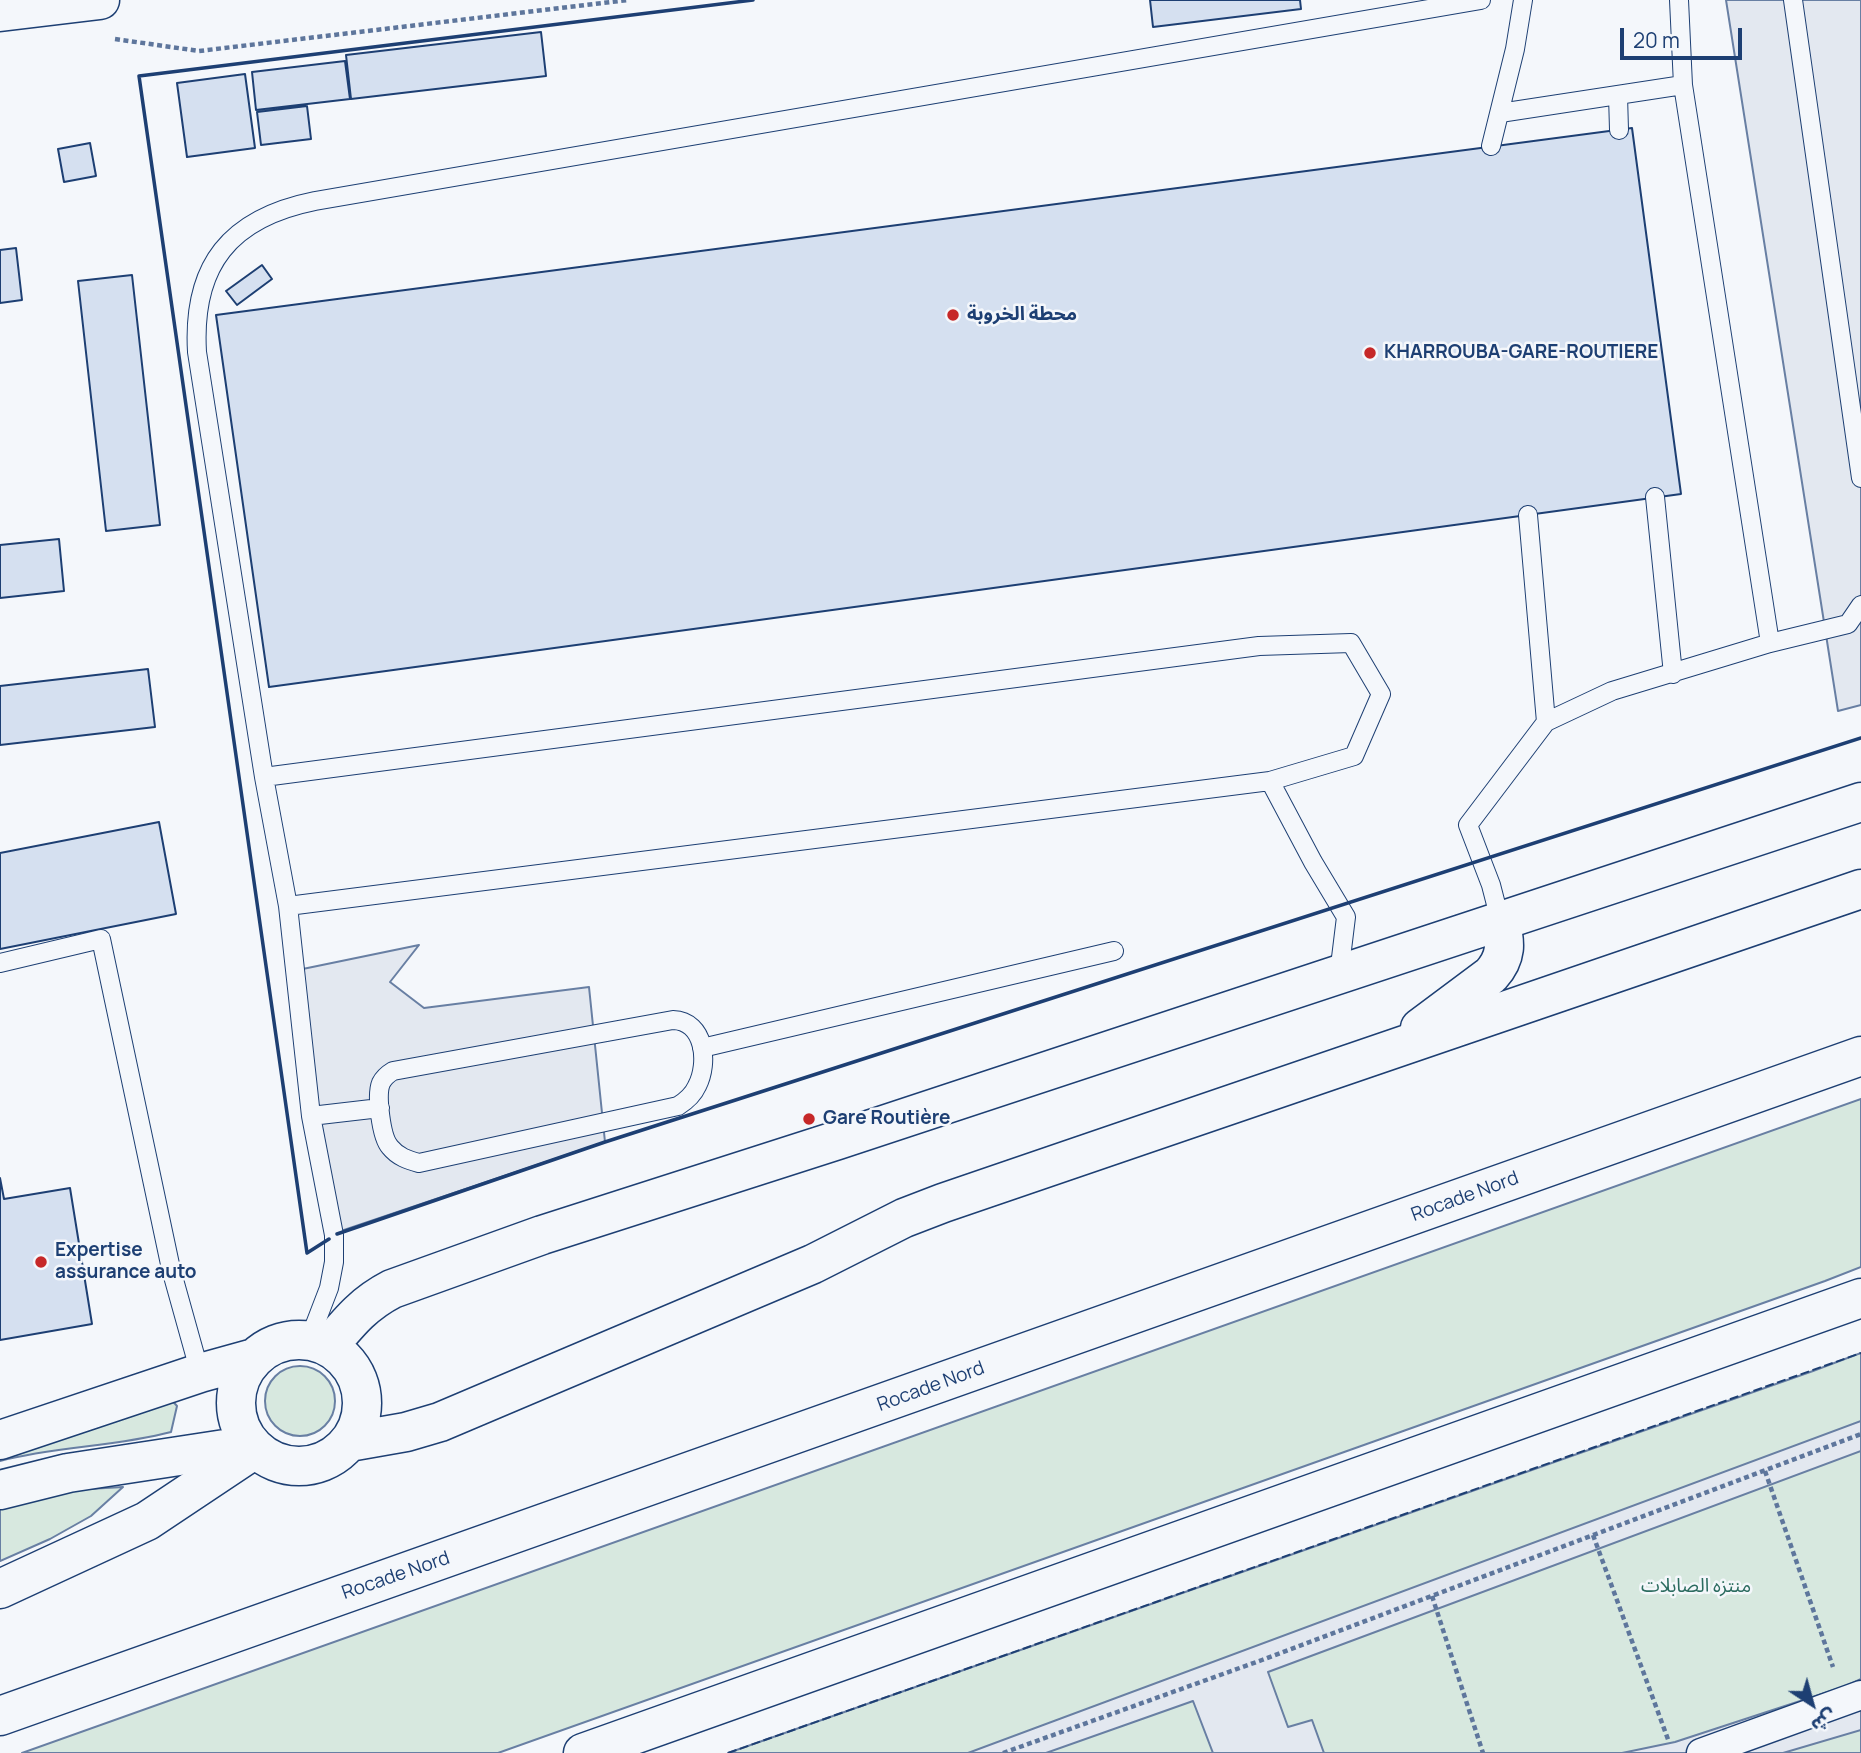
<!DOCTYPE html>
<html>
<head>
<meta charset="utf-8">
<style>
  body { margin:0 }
  #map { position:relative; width:1861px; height:1753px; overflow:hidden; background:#f4f7fb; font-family:Manrope,"Noto Sans Arabic",sans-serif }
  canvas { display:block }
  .north { position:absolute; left:1777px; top:1669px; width:70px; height:70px; -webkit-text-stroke:5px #f4f7fb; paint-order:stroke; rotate:144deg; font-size:19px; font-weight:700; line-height:28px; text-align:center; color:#1d3f73 }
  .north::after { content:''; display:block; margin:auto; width:24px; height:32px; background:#1d3f73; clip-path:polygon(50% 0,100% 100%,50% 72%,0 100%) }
  .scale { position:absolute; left:1620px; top:28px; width:122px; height:32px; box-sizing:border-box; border:4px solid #1d3f73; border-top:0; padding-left:9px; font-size:21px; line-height:24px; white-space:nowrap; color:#1d3f73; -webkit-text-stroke:5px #f4f7fb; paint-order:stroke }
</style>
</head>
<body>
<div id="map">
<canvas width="1861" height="1753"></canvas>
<div class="north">ش</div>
<div class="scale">20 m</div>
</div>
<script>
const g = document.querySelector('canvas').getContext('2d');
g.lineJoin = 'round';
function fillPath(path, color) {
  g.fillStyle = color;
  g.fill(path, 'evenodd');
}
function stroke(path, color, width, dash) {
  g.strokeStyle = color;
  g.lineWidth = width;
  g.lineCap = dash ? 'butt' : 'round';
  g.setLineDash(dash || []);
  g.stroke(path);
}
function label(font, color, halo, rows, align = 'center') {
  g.font = font + ' Manrope,"Noto Sans Arabic",sans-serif';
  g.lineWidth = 5;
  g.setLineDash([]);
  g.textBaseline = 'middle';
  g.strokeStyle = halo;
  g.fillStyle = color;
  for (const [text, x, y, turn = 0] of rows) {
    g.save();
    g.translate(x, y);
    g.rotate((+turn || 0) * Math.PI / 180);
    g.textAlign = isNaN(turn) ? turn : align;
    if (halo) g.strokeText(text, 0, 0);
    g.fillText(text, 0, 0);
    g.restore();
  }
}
const green = new Path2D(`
  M1861 1099V1267L1825 1281 498 1753H22Z
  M1861 1353V1753H728L1813 1371Z
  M265 1401a35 35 0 1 1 70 0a35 35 0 1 1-70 0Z
  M168 1396 177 1406 171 1432C115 1447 56 1446 0 1461V1451Z
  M123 1487 91 1516 50 1539 0 1561V1505L36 1492Z`);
const parking = new Path2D(`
  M1726 0H1861V705L1838 711Z
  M419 945 390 982 424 1008 589 987 605 1142 341 1231 293 971Z
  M1861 1421V1451L1268 1672 1288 1727 1312 1720 1324 1753H1213L1193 1701 1046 1753H968Z
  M1861 1679V1730L1783 1753H1622L1675 1742 1846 1686Z`);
const building = new Path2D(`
  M1150 0H1300L1301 9 1153 27Z
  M541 32 546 76 351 99 346 55Z
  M345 61 350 99 256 110 252 72Z
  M245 74 255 148 187 157 177 83Z
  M307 106 311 139 261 145 257 112Z
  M1632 128 1681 494 269 687 216 315Z
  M90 143 96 176 64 182 58 149Z
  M16 248 22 300 0 303V250Z
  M262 265 272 279 237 305 226 291Z
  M132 275 160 525 106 531 78 281Z
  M59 539 64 591 0 598V545Z
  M148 669 155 727 0 745V686Z
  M159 822 176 914 0 949V853Z
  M0 1178 4 1199 70 1188 92 1324 0 1340Z`);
const path = new Path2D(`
  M115 39 199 51 628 0
  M1765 1471 1833 1667
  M1593 1535 1669 1742
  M1432 1596 1483 1753
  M1003 1753 1262 1660 1861 1434`);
const service = new Path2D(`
  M1679 0 1683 85 1770 643
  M1793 0 1861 478
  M1618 95 1619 130
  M1500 113 1683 85
  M1491 146 1515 49 1523 0
  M1655 497 1673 674
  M1528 515 1546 722
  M264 777 1259 646 1351 643 1381 694 1354 756 1270 781 288 906
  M1270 781 1313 862 1346 917 1339 974
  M1500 920 1491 885 1468 825 1546 722 1612 691 1770 643 1848 624 1861 605
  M0 963 101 939 171 1269 200 1373
  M673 1020C705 1021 709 1063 697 1086 693 1095 686 1101 678 1106L419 1163C408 1160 398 1157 390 1147 381 1137 376 1095 381 1083 384 1077 388 1074 393 1071Z
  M702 1048 1114 951
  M311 1116 380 1108
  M309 1340 329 1288 334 1262V1235L311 1116 288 906 264 777 197 352C192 265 230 218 315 201L1481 0`);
const pedestrian = new Path2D(`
  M1701 1753 1861 1695`);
const tertiary = new Path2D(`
  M1420 1028 1491 975C1507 957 1506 943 1500 920
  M236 1403a63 63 0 1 1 126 0a63 63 0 1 1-126 0Z
  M328 1347C349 1322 363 1304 392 1289L542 1235 838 1140 1861 802
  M0 1440 200 1373 254 1358
  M349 1442 406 1432 440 1422 813 1264 904 1218 943 1203 1861 889
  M0 1490 68 1473 251 1445`);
const trunk = new Path2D(`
  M0 12 100 0`);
const motorway = new Path2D(`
  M0 1589 147 1521 255 1449
  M0 1716 1861 1056
  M583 1753 1861 1298`);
const fence = new Path2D(`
  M728 1753 1861 1353`);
const wall = new Path2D(`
  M337 1234 605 1142 1861 738
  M329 1239 307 1253 139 76 753 0`);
const markers = [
  [953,315,7,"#c62828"],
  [1370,353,7,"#c62828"],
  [809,1119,7,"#c62828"],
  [41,1262,7,"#c62828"]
];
const poiNames = [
  ["محطة الخروبة",967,315],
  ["KHARROUBA-GARE-ROUTIERE",1384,353],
  ["Gare Routière",823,1119],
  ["Expertise",55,1251],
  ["assurance auto",55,1273]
];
const streetNames = [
  ["Rocade Nord",1465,1197,-20],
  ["Rocade Nord",931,1387,-20],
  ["Rocade Nord",396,1576,-19]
];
const parkNames = [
  ["منتزه الصابلات",1696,1587]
];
fillPath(green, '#d7e8df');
stroke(green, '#687fa3', 2);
fillPath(parking, '#e3e8f0');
stroke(parking, '#687fa3', 2);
fillPath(building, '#d5e0f0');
stroke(building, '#1d3f73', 2);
stroke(service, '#1d3f73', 20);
stroke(pedestrian, '#1d3f73', 31);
stroke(tertiary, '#1d3f73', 41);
stroke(trunk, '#1d3f73', 41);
stroke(motorway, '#1d3f73', 41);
stroke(path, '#5e769c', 4.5, [5, 3.5]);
stroke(service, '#f4f7fb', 18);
stroke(pedestrian, '#f4f7fb', 28);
stroke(tertiary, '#f4f7fb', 38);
stroke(trunk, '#f4f7fb', 38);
stroke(motorway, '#f4f7fb', 38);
stroke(fence, '#1d3f73', 2, [9, 3.5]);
stroke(wall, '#1d3f73', 3.5);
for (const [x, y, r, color] of markers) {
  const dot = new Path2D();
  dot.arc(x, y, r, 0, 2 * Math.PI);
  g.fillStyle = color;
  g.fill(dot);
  stroke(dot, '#f4f7fb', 2.5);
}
label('bold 19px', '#1d3f73', '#f4f7fb', poiNames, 'left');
label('19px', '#1d3f73', '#f4f7fb', streetNames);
label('19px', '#2c6c60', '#f4f7fb', parkNames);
</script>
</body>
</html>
